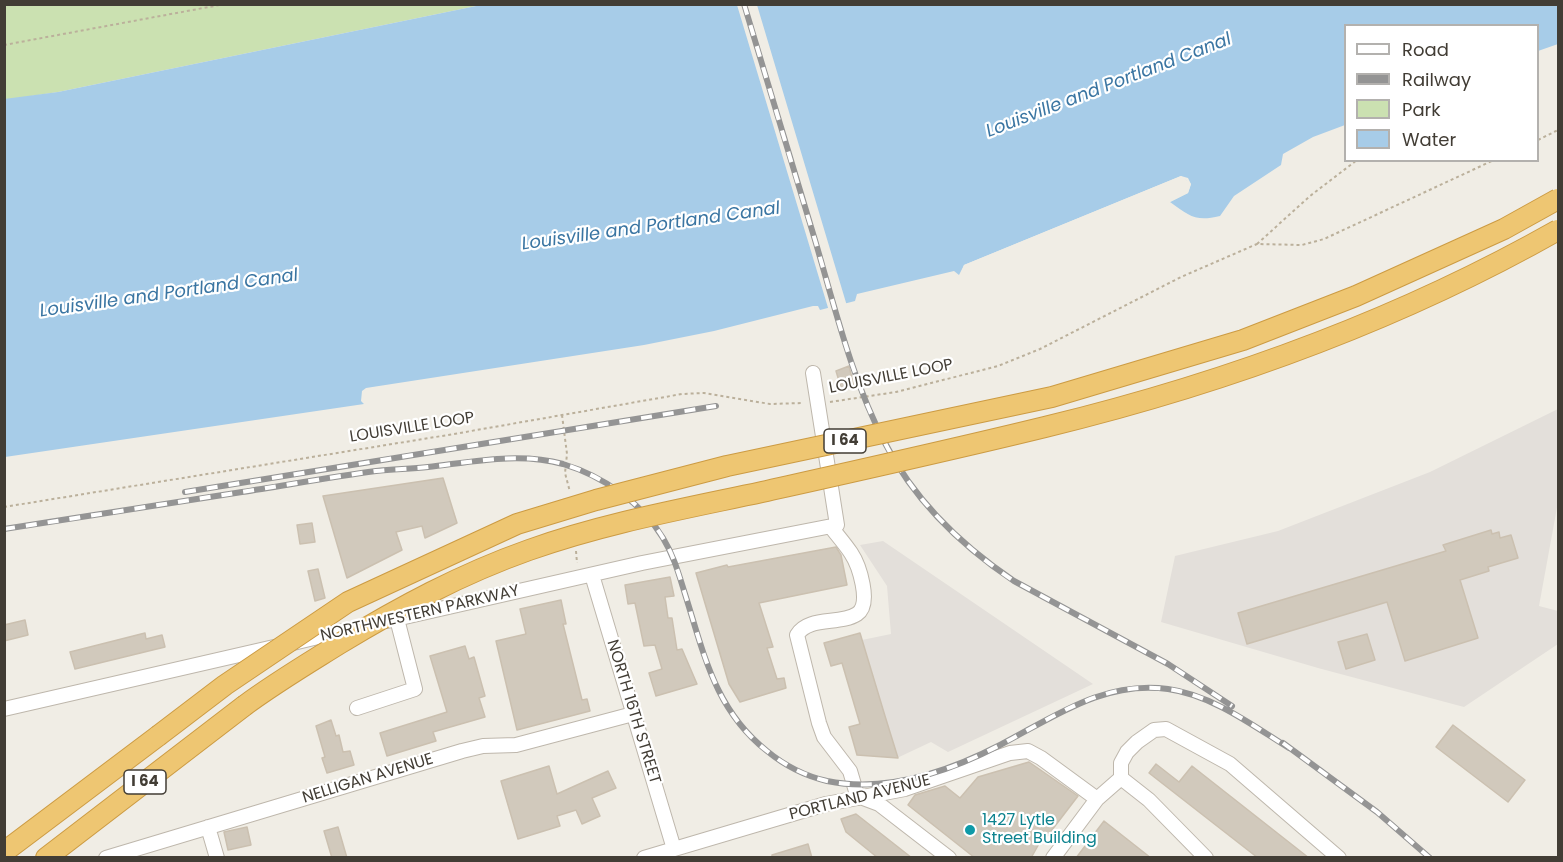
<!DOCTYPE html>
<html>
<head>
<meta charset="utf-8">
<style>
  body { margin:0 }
  #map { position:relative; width:1563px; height:862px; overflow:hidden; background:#f0ede5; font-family:Poppins,sans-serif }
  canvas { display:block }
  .frame { position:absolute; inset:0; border:6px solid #423d35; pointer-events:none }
  .legend { position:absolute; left:1344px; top:24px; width:195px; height:138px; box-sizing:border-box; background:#fff; border:2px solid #b3b1ae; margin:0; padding:8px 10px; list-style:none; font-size:18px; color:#423d35 }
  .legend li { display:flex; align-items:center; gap:12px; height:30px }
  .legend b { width:30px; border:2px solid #b3b1ae }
</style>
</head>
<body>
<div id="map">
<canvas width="1563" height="862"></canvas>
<div class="frame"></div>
<ul class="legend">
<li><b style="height:8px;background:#fff"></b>Road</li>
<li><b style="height:8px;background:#949494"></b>Railway</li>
<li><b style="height:16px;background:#cbe1b1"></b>Park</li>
<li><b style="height:16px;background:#a7cce8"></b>Water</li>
</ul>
</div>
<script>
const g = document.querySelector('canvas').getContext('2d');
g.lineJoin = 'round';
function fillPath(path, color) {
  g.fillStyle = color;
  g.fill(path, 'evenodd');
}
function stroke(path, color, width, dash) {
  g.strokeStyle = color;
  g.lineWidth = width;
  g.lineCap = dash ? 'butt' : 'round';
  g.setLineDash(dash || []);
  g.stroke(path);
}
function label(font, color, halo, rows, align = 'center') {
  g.font = font + ' Poppins,sans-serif';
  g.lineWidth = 4.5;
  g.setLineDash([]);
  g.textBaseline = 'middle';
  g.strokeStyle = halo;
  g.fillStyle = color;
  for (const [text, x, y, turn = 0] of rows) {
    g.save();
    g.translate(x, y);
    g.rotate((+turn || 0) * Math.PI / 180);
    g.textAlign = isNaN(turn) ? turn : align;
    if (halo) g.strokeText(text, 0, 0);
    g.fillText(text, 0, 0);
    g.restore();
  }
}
const industrial = new Path2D(`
  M1558 409V502L1539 606 1558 611V644L1464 707 1318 668 1161 622 1175 556 1278 531 1430 472Z
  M883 541 1093 684 948 752 931 742 897 758 862 640 891 634 887 586 860 545Z`);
const green = new Path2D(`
  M5 5H481L58 92 5 100Z`);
const water = new Path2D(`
  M481 5H1558V44L1538 51V26H1346L1345 125 1313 137 1283 154 1281 165 1234 196 1220 216C1195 222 1190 216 1170 202L1188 193 1191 184 1181 176 964 265 959 275 954 271 857 294 855 301 820 310 818 306H813L714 331 644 345 366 388 362 391 361 401 364 404 5 457 4 99 58 92Z`);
const pier = new Path2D(`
  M737 5H757L847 306 829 311Z
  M1181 176 1188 178 1191 184 1188 193 1170 202H1167L1185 191 1188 185 1186 180 1181 179 966 268 963 276 961 273 964 265Z`);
const building = new Path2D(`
  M849 366 854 386 842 391 836 371Z
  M443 478 457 523 425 538 422 526 396 532 402 550 347 578 323 496Z
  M312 523 315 542 300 544 297 525Z
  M1491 530 1492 534 1499 532 1500 538 1511 535 1518 558 1488 567 1489 571 1460 580 1478 638 1405 661 1387 602 1247 644 1238 613 1446 551 1443 545Z
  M836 547 841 555 847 585 759 603 773 647 767 648 777 679 784 678 786 688 740 702 729 684 696 573 727 565 728 567Z
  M318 569 325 598 315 601 308 571Z
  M670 577 674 596 665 597 668 618H672L677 650 682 649 697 684 656 696 649 673 662 669 655 645 644 646 635 603 628 604 625 585Z
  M561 600 566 624H563L582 700 587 699 590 711 517 730 496 641 526 634 520 609Z
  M25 620 28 635 4 641V625Z
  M145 633 146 639 162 635 165 647 75 669 70 652Z
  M860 633 885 716 898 758 857 755 849 727 860 724 842 663 831 666 824 643Z
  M1367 634 1375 660 1346 669 1338 642Z
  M465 646 469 659 474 657 485 696 479 698 485 717 433 732 436 741 387 756 380 733 447 712 430 656Z
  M331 720 336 736 339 735 343 752 350 751 354 765 327 773 322 758 325 757 316 726Z
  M1453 725 1525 780 1508 802 1436 747Z
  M1029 762 1078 796 1042 843 1040 842 1031 858H975L908 805 915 795 945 786 960 798 978 777Z
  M1156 764 1179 782 1192 766 1309 858H1258L1149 773Z
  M549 766 557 794 608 771 616 788 592 798 600 816 582 824 576 810 557 816 560 826 518 839 501 781Z
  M856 814 912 858H878L846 832 841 819Z
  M1104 821 1151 858H1076Z
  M247 827 251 845 228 850 224 832Z
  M338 827 347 858H332L324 831Z
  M808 844 812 858H772V855Z`);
const path = new Path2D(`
  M4 45 225 4
  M1538 140 1558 130
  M1257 244 1310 196 1357 160
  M830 402 896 392 998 366 1040 349 1181 277 1257 244 1302 245 1324 239 1494 160
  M562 415 567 454 565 473 570 492
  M4 507 454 434 682 394 704 393 770 404 803 403
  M576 551 577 563`);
const minor = new Path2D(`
  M831 527C837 535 845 544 851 553 859 565 872 604 857 614 840 625 808 616 797 635L819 723 824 737 850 771 858 798
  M592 575 674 849
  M387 621 642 563 837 525 813 373
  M293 643 356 628
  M357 708 415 689 397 619
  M4 709 274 647
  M1121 778V763L1127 752 1137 742 1154 730 1166 729 1230 764 1339 858
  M863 798 879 804 949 858
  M208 827 217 858
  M106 858 462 751 483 746 516 745 633 714
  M644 858 826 804 905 789 1010 753 1028 751 1041 758 1097 799
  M1053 858 1097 799 1121 778 1149 800 1206 858`);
const highway = new Path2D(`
  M4 852 158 736
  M46 858 244 706`);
const rail = new Path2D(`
  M744 4C768 83 791 162 815 240 835 308 852 380 885 443 914 500 962 546 1014 581L1168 664 1232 706
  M185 492 716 406
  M4 529C84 517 163 504 242 492 287 485 331 477 376 471 393 469 411 469 428 467 472 462 519 452 563 464 603 476 642 503 663 538 674 556 679 575 685 594 704 654 715 710 767 751 784 765 805 776 827 781 886 793 948 772 1000 745 1054 717 1104 680 1168 689 1212 695 1252 725 1289 748
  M1283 743 1377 812 1430 858`);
const highwayBridge = new Path2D(`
  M244 706C275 683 307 664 339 644 400 607 461 574 529 550 605 523 683 509 762 492 856 471 951 450 1045 427 1222 384 1399 320 1558 230
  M158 736 225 685 348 602 517 524 596 500 727 466 1052 397 1243 340 1356 296 1504 229 1558 199`);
const markers = [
  [970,830,6,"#0f9aa8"]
];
const shields = [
  [845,441,42],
  [145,782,42]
];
const shieldNames = [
  ["I 64",845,441],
  ["I 64",145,782]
];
const streetNames = [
  ["LOUISVILLE LOOP",891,377,-11],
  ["LOUISVILLE LOOP",412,428,-9],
  ["NORTHWESTERN PARKWAY",420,614,-13],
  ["NORTH 16TH STREET",633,712,73],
  ["NELLIGAN AVENUE",368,779,-17],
  ["PORTLAND AVENUE",860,798,-14]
];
const cultureNames = [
  ["1427 Lytle",982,821],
  ["Street Building",982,839]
];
const waterNames = [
  ["Louisville and Portland Canal",1109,86,-21],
  ["Louisville and Portland Canal",651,227,-8],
  ["Louisville and Portland Canal",169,294,-8]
];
fillPath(industrial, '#e3dfda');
fillPath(green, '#cbe1b1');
fillPath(water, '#a7cce8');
fillPath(pier, '#f0ede5');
fillPath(building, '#d1c9bc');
stroke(building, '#cbc0b0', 1.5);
stroke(minor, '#beb7ac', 16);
stroke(highway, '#cc9b43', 22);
stroke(path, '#bbb09b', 2, [3, 3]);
stroke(minor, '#fff', 14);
stroke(highway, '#eec672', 20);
stroke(rail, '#949494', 6);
stroke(rail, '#fff', 4, [11]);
stroke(highwayBridge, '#cc9b43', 22, []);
stroke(highwayBridge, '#eec672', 20);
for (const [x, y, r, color] of markers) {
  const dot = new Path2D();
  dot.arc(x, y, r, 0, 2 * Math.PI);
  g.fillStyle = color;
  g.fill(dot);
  stroke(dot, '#fff', 2);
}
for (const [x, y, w] of shields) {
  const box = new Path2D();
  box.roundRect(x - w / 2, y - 12, w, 24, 4.5);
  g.fillStyle = '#fff';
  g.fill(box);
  stroke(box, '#423d35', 1.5);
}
label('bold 15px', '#423d35', null, shieldNames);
label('16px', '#423d35', '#fff', streetNames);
label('16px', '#0d838f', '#fff', cultureNames, 'left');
label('italic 18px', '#3a75a2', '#fff', waterNames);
</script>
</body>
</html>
